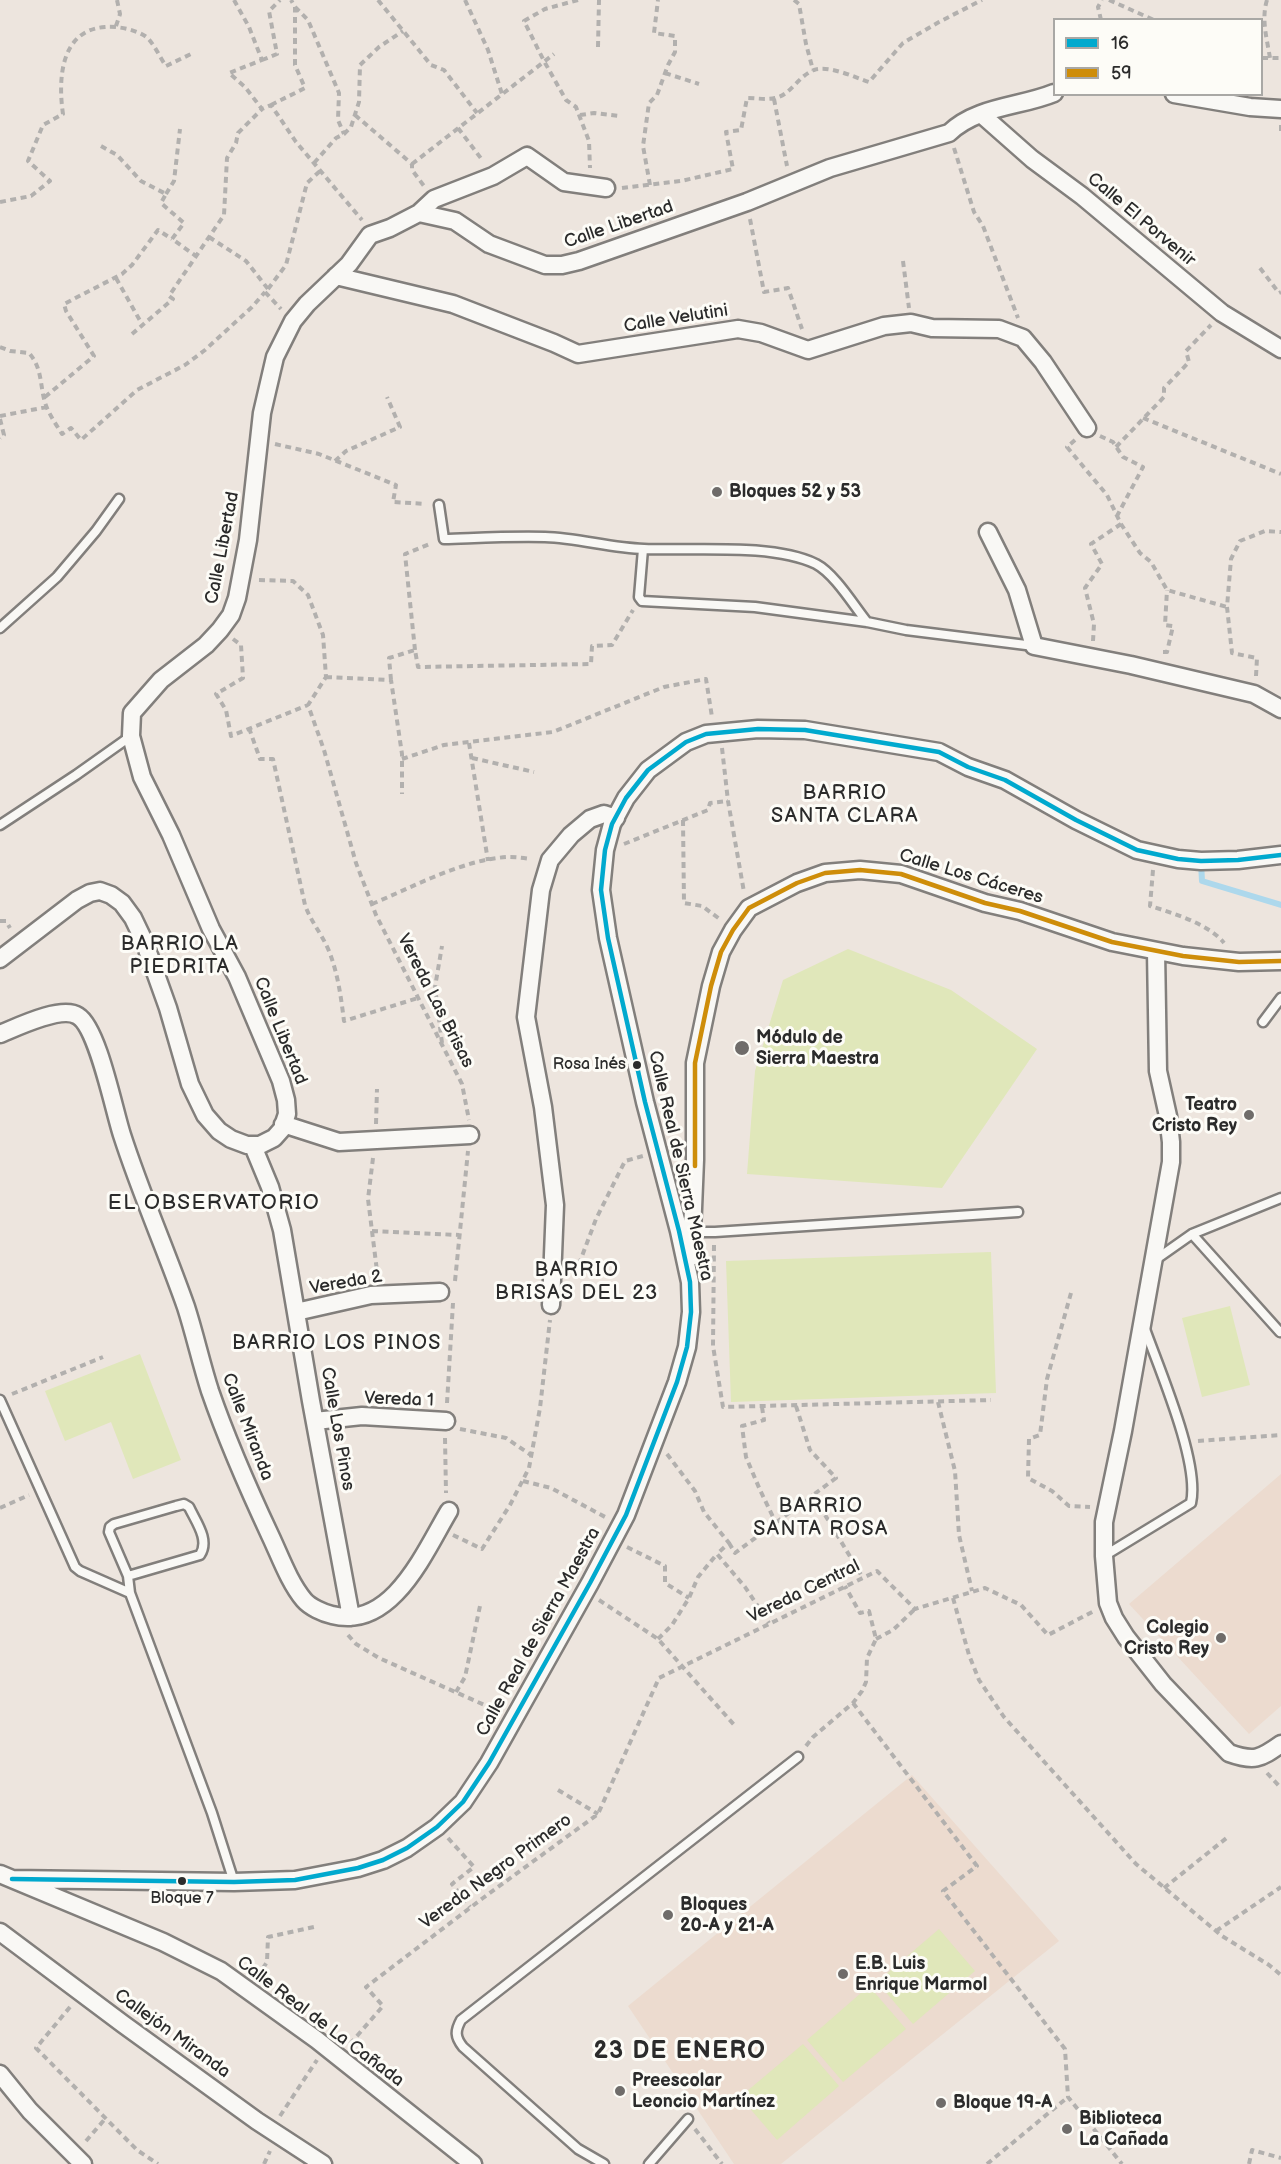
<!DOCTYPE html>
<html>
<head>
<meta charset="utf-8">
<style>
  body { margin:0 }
  #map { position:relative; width:1281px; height:2164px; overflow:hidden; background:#ede5de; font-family:"Balsamiq Sans",sans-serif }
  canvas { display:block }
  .legend { position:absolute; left:1053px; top:18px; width:210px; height:78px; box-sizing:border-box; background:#fdfcf7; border:2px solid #a9a8a5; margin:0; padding:8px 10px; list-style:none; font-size:18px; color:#2b2b2b }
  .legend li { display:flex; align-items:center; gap:12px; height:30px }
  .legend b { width:30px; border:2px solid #a9a8a5 }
</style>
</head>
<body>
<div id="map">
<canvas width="1281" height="2164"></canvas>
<ul class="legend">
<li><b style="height:8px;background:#00a9ce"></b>16</li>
<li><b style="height:8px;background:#ce8d09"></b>59</li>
</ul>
</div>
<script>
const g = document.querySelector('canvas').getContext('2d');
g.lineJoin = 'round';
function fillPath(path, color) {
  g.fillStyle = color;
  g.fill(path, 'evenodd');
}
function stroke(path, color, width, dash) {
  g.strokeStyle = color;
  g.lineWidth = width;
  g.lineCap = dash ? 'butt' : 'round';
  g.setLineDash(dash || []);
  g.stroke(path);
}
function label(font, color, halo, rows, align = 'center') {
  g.font = font + ' "Balsamiq Sans",sans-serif';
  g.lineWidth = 6;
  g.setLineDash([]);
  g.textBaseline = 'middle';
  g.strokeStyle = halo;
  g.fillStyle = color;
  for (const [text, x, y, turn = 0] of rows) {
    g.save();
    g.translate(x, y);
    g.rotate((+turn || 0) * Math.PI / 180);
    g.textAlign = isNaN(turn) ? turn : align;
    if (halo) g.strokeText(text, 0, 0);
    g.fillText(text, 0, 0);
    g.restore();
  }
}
const built = new Path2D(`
  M1281 1474V1706L1249 1734 1129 1604Z
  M912 1775 1059 1941 781 2164H734L628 2006Z`);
const green = new Path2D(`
  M848 949 951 990 1037 1049 942 1188 747 1174 755 1071 783 980Z
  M991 1252 996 1393 731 1402 726 1261Z
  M1230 1306 1250 1385 1202 1397 1182 1318Z
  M140 1354 181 1460 133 1479 111 1422 65 1441 45 1391Z
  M939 1929 975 1971 913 2024 877 1982Z
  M869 1986 906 2029 843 2082 807 2040Z
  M803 2044 839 2086 777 2140 740 2097Z`);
const stream = new Path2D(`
  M1201 862 1202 881 1281 905`);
const path = new Path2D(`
  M234 0 249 27 262 60 229 73 245 87 262 109 271 105 296 142 362 220
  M378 0 431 65 444 70 477 113
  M465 0 488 50 502 94
  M578 0 545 9 524 21 544 61 566 100 576 107 589 141 590 168
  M794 0 799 4 806 44 813 70
  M1109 0 1154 20
  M1267 0C1261 19 1267 39 1270 58
  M295 7 308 20 339 93 338 120 344 134
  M1101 20 1098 7 1102 0
  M116 26 120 14 117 0
  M598 47 599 0
  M1262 58H1281
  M262 60 277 54 269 11 280 0
  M665 73 699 84
  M774 99 787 166
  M271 105 305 88 295 65V7L291 0
  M355 115 412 164V170L424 186
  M580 115 594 113 620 116
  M1281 125V135
  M458 128 483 161
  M101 146 117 155 141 181 166 194 161 203 184 223 172 239 196 256
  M954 148 974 212 983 226 1018 318
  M314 163 336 138 344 134 351 127 359 102 360 65 379 47 403 31
  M412 164 554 54
  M650 185 643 146 649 103 657 95 668 65 675 52V36L654 33 658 0
  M622 188 681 181 733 169 726 132 741 130 747 98C755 98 767 100 775 98 791 95 798 76 814 70 829 65 854 77 869 82L903 43 939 22 982 0
  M166 194 174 181 180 129
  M0 202 31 196 50 181 28 161 43 125 63 114C58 80 60 30 105 27 117 26 134 29 145 36 153 41 160 58 166 66L193 53
  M750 219 764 292 788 288 802 329
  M209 237 246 261 268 289 265 292 281 309
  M903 261 909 308
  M1260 268 1279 293 1281 292
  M116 278 143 326
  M268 289 286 265 307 183 320 171
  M132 334 173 299 169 296 224 215 227 158 236 143 238 133 262 109
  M0 347 10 351 29 353C44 370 39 389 47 408 51 417 57 426 62 434L71 428 81 440 137 390 185 365 205 350 252 307 265 292
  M45 397 94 356 66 311 64 304 122 274 132 265 158 230 172 239
  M0 416 47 407
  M1143 418 1281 474
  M0 419 4 435 0 438
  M1100 436 1113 442 1123 457 1143 467 1117 516
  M1075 440 1067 447 1107 495 1121 524 1140 553 1151 562 1167 590 1227 607
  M275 444 319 454 396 485 393 502 426 504
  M1116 447 1164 397V388L1189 362 1186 351 1211 325
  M335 461 346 451 400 427 387 397
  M259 580 293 581 308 595 323 635 326 677 308 705 324 750 356 863 376 915 462 1084 469 1120
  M233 639 241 645 243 678 216 694 226 710 231 736 308 705
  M1093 641 1094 624 1085 588 1102 564 1091 544 1121 524
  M415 650 405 554 432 543
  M1163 652H1167L1173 626 1165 625 1167 590
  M1256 676 1257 658 1232 653 1227 607 1231 559 1240 541 1265 531 1281 532
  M326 677 391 680 402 754V794
  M391 680 389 658 415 650 418 667 591 664 592 646 612 645 633 610
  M249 728 260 759H273L305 905C311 922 322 934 329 951 338 974 341 997 344 1021L418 998
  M469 743 488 861
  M722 748 728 801 744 892
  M472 758 534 772
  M402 759 444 745 553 732 664 687 706 679 712 717
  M683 820 684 903 702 906 721 920
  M624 844 708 810 710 803 728 801
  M1153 870 1150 906C1173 913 1209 924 1224 943
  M372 904C413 887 464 859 508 857 516 857 524 858 531 859
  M0 921H6L10 928
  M442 1043 435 987 442 946
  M376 1124 377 1089
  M373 1158 368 1199 378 1279
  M372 1231 459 1235
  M714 1245 713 1346 723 1407 991 1400
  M568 1263 579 1264 596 1219 625 1161 643 1156
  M455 1281 468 1151
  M1071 1293 1047 1379 1040 1435 1029 1439 1028 1478 1052 1491 1069 1506 1090 1507
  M12 1394 103 1357
  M938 1402 955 1471 959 1535 972 1591
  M447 1403 453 1303
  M796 1406 810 1450 836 1478 813 1495 863 1578
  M762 1407 764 1420 742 1426 746 1457 760 1490 776 1523
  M460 1429 506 1438 531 1455
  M445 1438 446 1493
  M1198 1441 1281 1435
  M667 1454 695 1491 704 1512 729 1543 717 1554 745 1587 769 1623
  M523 1481 551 1488 607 1518
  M0 1508 29 1495
  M453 1535 482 1549 510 1505 529 1468 540 1408 550 1320
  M729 1543 735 1553 813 1495
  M627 1547 665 1566V1583L689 1598
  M953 1598 969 1655 979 1680 1004 1717 1136 1864 1222 1936 1269 1965 1281 1975
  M599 1600 658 1639 736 1727
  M348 1635 356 1644 379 1658 498 1711
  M658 1639 672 1625 689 1598 698 1577 717 1554
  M876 1639 893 1630 915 1609
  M456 1692 465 1677 480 1606
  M853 1703 977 1866 943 1891 1065 2049 1068 2097 1122 2164
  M806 1746 813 1737 853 1703 862 1691 866 1682 867 1658 876 1639 869 1611 860 1613 845 1586
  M1267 1773 1281 1788
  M558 1790 598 1814
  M448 1838 474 1867 452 1884 470 1907
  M1164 1888 1229 1836
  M1216 1931 1281 1887
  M257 1977 267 1962 268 1937 314 1927
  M70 2007 36 2048 137 2150 158 2164
  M350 2044 383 2006 366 1987 483 1898 598 1814 659 1678 877 1571 915 1609 985 1588 1021 1605 1048 1635 1094 1611
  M280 2116 317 2060
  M695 2129 722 2164
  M86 2141 105 2119
  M264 2164 270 2151
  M987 2164 1068 2097
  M1249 2164 1252 2150 1281 2158`);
const lane = new Path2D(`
  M439 505 444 539C477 538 511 536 545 537 578 538 611 548 644 549 694 551 772 543 816 564 835 574 854 606 867 622
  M643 549 639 597 642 601 755 607 867 622 906 630 1034 646
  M0 628 57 577 96 531 119 499
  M0 825 76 775 131 736
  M1263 1022 1281 998
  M692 1232H715L1018 1212
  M1192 1234 1280 1332
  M1155 1260 1192 1234 1281 1198
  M0 1400 75 1567 80 1571 130 1593 212 1813 234 1882
  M1104 1556 1191 1503C1200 1463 1160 1371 1145 1329
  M128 1576 200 1555C210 1540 196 1522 189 1507L184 1504 176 1506 114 1524 110 1527 109 1532 128 1576 130 1593
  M604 2164 578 2149 463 2047C455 2037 455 2031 461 2020L798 1757
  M649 2164 688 2119`);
const street = new Path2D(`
  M1174 94 1250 107 1281 109
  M981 114 1032 159 1082 196 1222 313 1281 349
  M419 213 434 199 493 176 527 156 564 182 606 188
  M336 276 453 304 554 343 578 354 738 329 761 333 808 350 884 326 911 323 932 328 999 329 1023 338 1043 362 1087 428
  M988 532 1017 590 1034 646 1131 665 1254 694 1281 709
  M1156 951 1158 1071 1168 1116 1171 1142V1162L1123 1431 1104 1522V1556L1108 1603 1114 1618 1126 1637 1163 1684 1229 1753C1254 1762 1260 1759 1281 1744
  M0 959 77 900 90 893 100 891 111 895 122 903 133 918 144 941 168 1008 190 1084 205 1115 219 1131 231 1139 247 1145H260L274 1138 282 1129 287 1114 286 1100 281 1081 237 977 211 929 171 835 142 777 131 736 132 713 161 680 206 645 220 630 231 615 237 598 248 540 262 413 275 357 293 321 307 304 349 264 370 235 390 228 419 213 455 221 489 244 545 265H562L579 261 747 202 830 168 949 133C977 106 1020 107 1054 93
  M0 1034C17 1027 62 1005 78 1016 98 1028 114 1111 122 1135 141 1194 166 1250 186 1307 195 1335 201 1363 210 1391 227 1440 248 1488 270 1535 280 1556 289 1582 304 1600 310 1607 323 1613 332 1615 392 1631 425 1551 449 1511
  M283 1124 339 1142 470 1135
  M253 1146 270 1187 282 1230 311 1401 351 1617
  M691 1257 695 1160V1063L711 986 721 952 733 930 749 908 797 883 825 873 860 870 901 874 985 903 1020 911 1112 942 1183 956 1239 962 1281 961
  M551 1305 555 1205 543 1107 526 1017 541 890 550 860 571 835 590 819 604 814 616 818
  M296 1312 371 1295 440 1292
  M315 1421 362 1416 446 1421
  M0 1874 163 1942 221 1971 317 2040 473 2164
  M12 1879 234 1882 295 1880 358 1868 383 1860 407 1848 437 1827 463 1802 489 1763 590 1583 626 1515 677 1382 687 1347 691 1312 690 1282 679 1231 645 1102 608 938 601 890 605 850 612 824 626 798 648 770 686 742 706 734 758 729 805 730 939 752 968 767 1005 780 1076 820 1137 850 1178 859 1201 861 1238 860 1281 855
  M0 1932 123 2024 257 2121 323 2164
  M0 2074 30 2111 83 2164`);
const bus1 = new Path2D(`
  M12 1879 234 1882 295 1880 358 1868 383 1860 407 1848 437 1827 463 1802 489 1763 590 1583 626 1515 677 1382 687 1347 691 1312 690 1282 679 1231 645 1102 608 938 601 890 605 850 612 824 626 798 648 770 686 742 706 734 758 729 805 730 939 752 968 767 1005 780 1076 820 1137 850 1178 859 1201 861 1238 860 1281 855`);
const bus2 = new Path2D(`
  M695 1166V1063L711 986 721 952 733 930 749 908 797 883 825 873 860 870 901 874 985 903 1020 911 1112 942 1183 956 1239 962 1281 961`);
const markers = [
  [717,492,6,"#6f6c6a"],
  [742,1048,8,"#6f6c6a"],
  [637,1065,5,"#2b2b2b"],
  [1249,1115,6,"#6f6c6a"],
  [1221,1638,6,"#6f6c6a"],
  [182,1881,5,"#2b2b2b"],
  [668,1915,6,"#6f6c6a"],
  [843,1974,6,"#6f6c6a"],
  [620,2091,6,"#6f6c6a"],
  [941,2103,6,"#6f6c6a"],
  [1067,2129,6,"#6f6c6a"]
];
const busNames = [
  ["Rosa Inés",626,1065],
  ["Bloque 7",182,1899,"center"]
];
const streetNames = [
  ["Calle El Porvenir",1141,220,40],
  ["Calle Libertad",619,225,-19],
  ["Calle Velutini",676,319,-9],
  ["Calle Libertad",223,548,-79],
  ["Calle Los Cáceres",971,877,17],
  ["Vereda Las Brisas",435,1001,63],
  ["Calle Libertad",280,1031,68],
  ["Calle Real de Sierra Maestra",680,1166,77],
  ["Vereda 2",346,1283,-10],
  ["Vereda 1",399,1400,2],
  ["Calle Miranda",247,1427,69],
  ["Calle Los Pinos",337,1429,80],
  ["Vereda Central",804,1592,-26],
  ["Calle Real de Sierra Maestra",539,1632,-61],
  ["Vereda Negro Primero",496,1872,-36],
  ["Calle Real de La Cañada",320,2022,37],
  ["Callejón Miranda",172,2034,36]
];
const poiNames = [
  ["Bloques 52 y 53",729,492],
  ["Módulo de",756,1038],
  ["Sierra Maestra",756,1059],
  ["Teatro",1237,1105,"right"],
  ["Cristo Rey",1237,1126,"right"],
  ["Colegio",1209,1628,"right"],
  ["Cristo Rey",1209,1649,"right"],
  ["Bloques",680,1905],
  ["20-A y 21-A",680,1926],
  ["E.B. Luis",855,1964],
  ["Enrique Marmol",855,1985],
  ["Preescolar",632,2081],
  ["Leoncio Martínez",632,2102],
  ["Bloque 19-A",953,2103],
  ["Biblioteca",1079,2119],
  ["La Cañada",1079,2140]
];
const neighbourhoodNames = [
  ["BARRIO",845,794],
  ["SANTA CLARA",845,817],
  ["BARRIO LA",180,945],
  ["PIEDRITA",180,968],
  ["BARRIO",577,1271],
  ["BRISAS DEL 23",577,1294],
  ["BARRIO LOS PINOS",337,1344],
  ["BARRIO",821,1507],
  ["SANTA ROSA",821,1530]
];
const quarterNames = [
  ["EL OBSERVATORIO",214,1204]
];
const districtNames = [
  ["23 DE ENERO",680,2052]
];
fillPath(built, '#ecdbcf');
fillPath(green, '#e0e7ba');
stroke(stream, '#add8ec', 6);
stroke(lane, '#827f7c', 13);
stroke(street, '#827f7c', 21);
stroke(path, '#b2b0ae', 4, [6, 4.5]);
stroke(lane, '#f9f8f5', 8);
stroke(street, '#f9f8f5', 16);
stroke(bus1, '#00a9ce', 4.5);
stroke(bus2, '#ce8d09', 4.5);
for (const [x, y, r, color] of markers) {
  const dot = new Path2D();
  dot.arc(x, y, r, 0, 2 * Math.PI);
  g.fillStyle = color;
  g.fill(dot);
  stroke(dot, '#fdfcf7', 2);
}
label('16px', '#2b2b2b', '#fdfcf7', busNames, 'right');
label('18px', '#2b2b2b', '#fdfcf7', streetNames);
label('bold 18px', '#2b2b2b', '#fdfcf7', poiNames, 'left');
g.letterSpacing = '1.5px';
label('20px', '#2b2b2b', '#fdfcf7', neighbourhoodNames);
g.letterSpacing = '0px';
g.letterSpacing = '1.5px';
label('21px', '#2b2b2b', '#fdfcf7', quarterNames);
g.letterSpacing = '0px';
g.letterSpacing = '1.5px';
label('bold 24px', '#2b2b2b', '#fdfcf7', districtNames);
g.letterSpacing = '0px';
</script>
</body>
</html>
